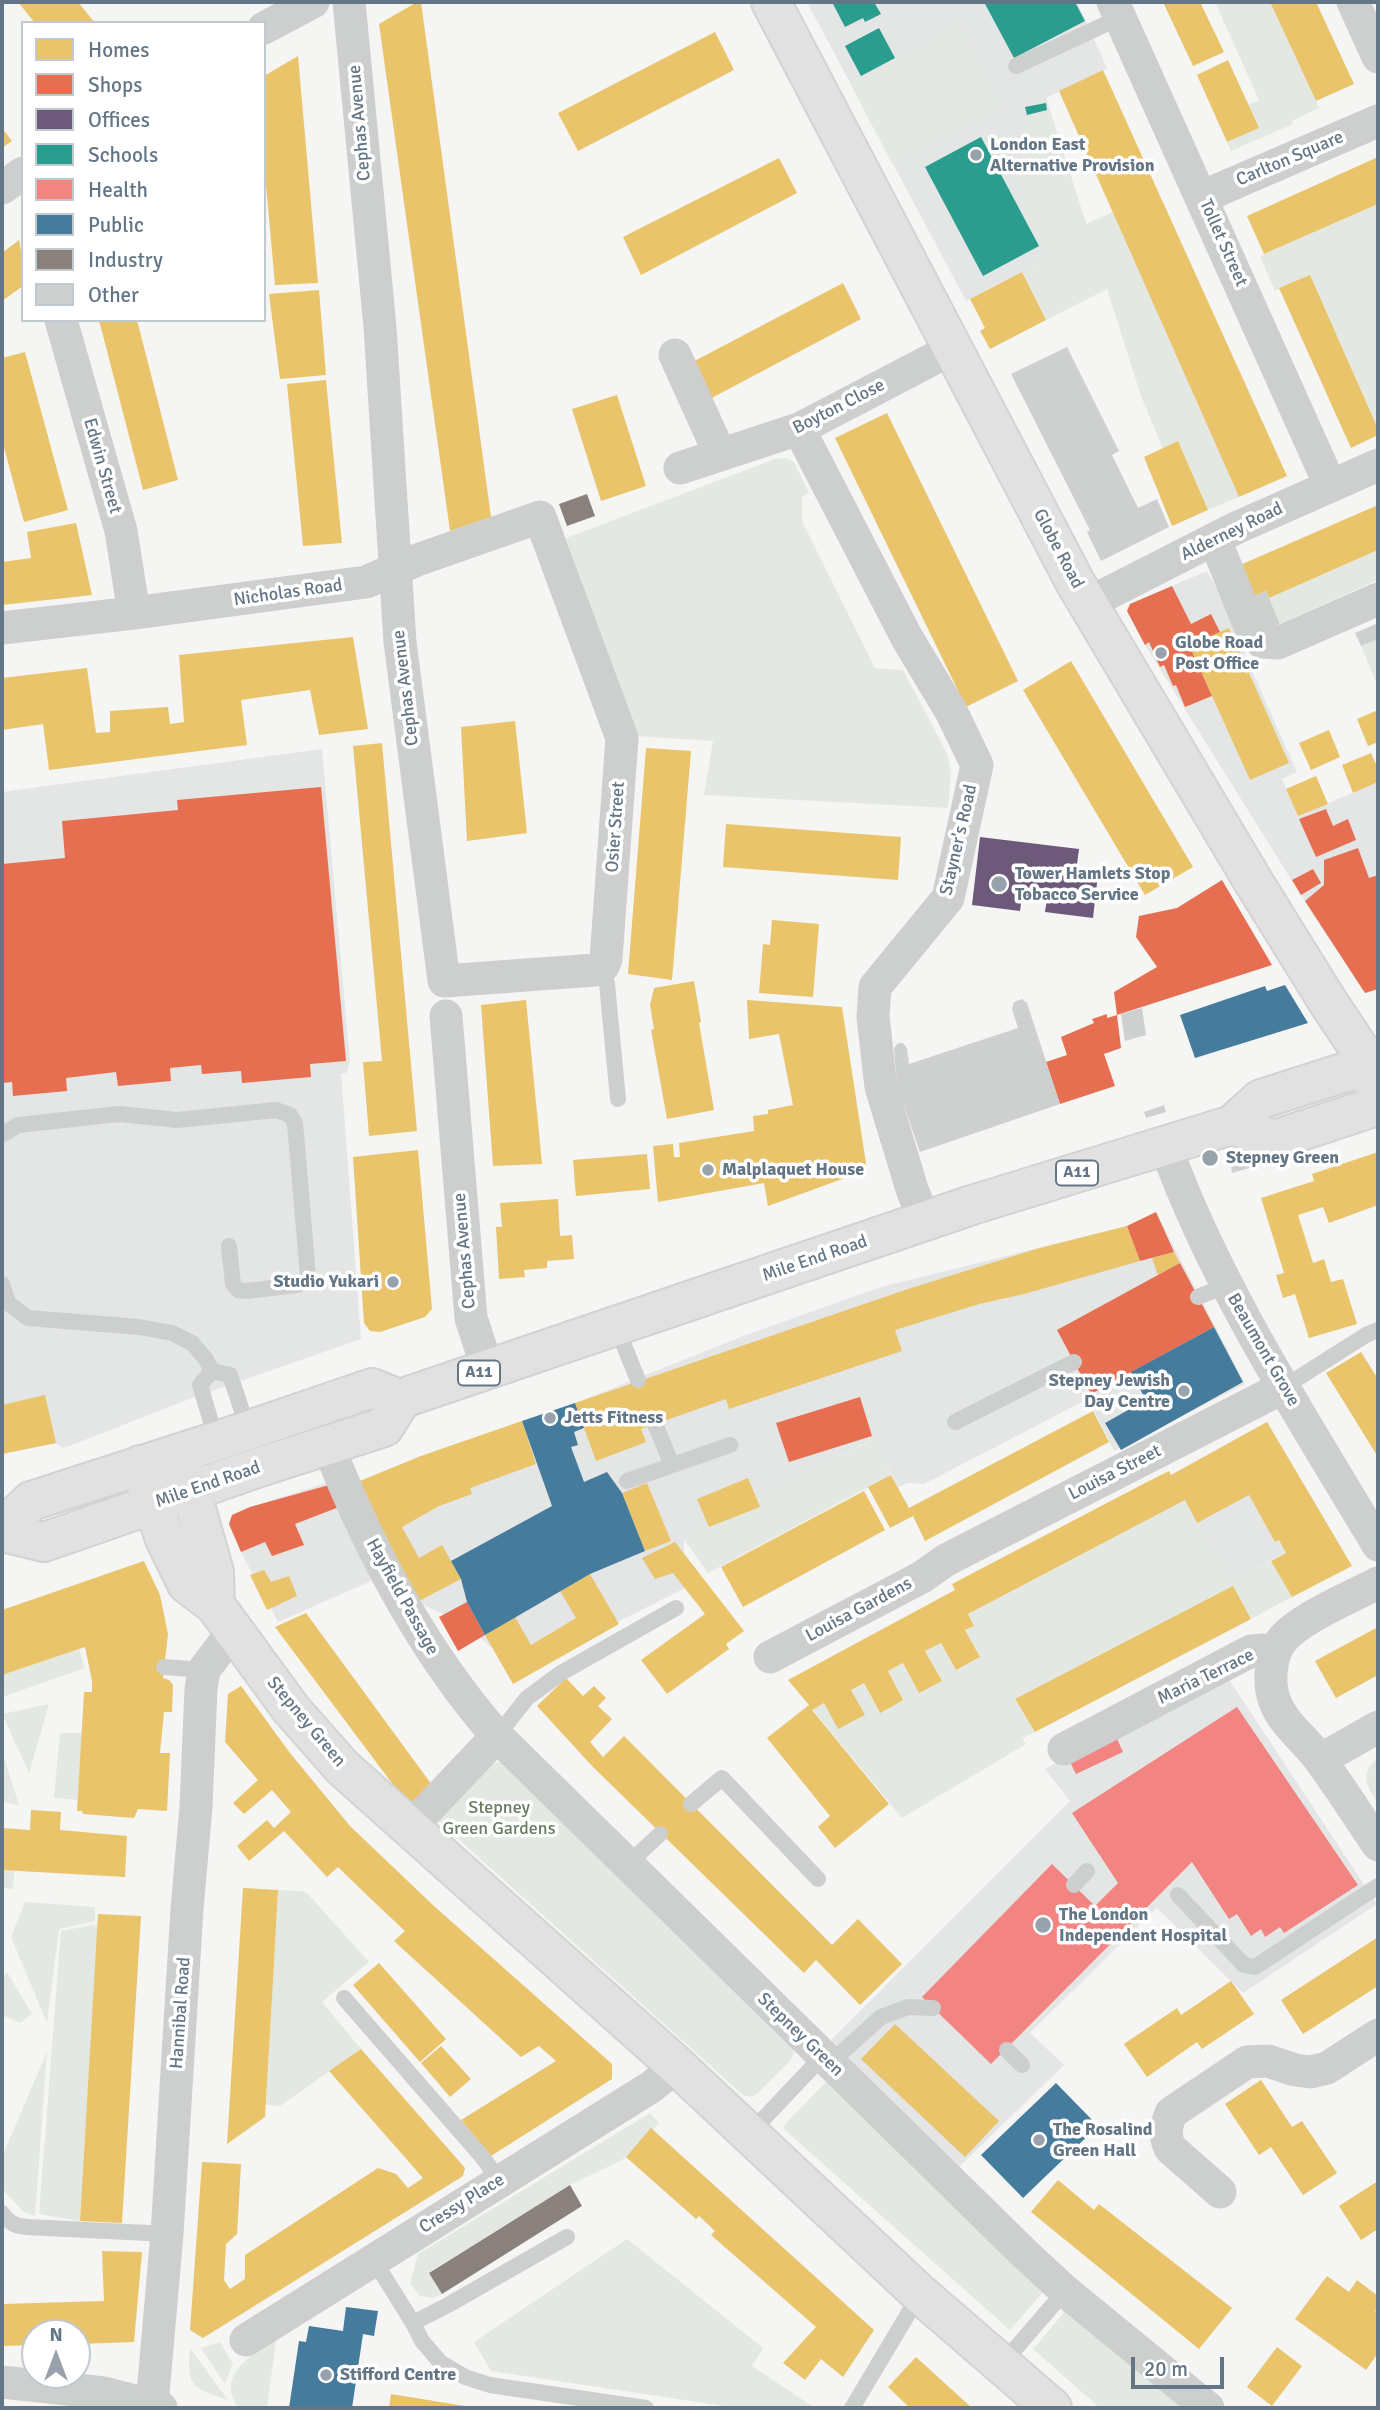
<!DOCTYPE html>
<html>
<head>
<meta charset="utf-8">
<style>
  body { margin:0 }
  #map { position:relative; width:1380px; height:2410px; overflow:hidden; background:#f5f5f4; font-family:Signika,sans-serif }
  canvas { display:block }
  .frame { position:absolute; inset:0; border:4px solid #647685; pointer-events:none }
  .legend { position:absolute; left:21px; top:21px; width:245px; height:301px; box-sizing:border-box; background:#fff; border:2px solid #c1c8ce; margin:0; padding:9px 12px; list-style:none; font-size:21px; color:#647685 }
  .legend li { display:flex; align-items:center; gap:14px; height:35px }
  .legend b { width:35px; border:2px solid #c1c8ce }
  .north { position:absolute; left:21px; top:2319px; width:70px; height:70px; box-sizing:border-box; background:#fff; border:2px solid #c1c8ce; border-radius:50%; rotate:0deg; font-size:19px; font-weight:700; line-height:28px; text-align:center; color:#647685 }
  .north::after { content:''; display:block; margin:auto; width:24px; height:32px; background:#97a2ac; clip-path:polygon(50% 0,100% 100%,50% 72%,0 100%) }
  .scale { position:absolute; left:1131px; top:2357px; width:93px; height:32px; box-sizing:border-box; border:4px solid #647685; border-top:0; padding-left:9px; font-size:21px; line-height:24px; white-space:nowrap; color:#647685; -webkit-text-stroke:5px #fff; paint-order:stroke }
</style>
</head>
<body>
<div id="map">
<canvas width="1380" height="2410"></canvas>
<div class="frame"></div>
<ul class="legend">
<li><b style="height:19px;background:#e9c46a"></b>Homes</li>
<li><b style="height:19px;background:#e76f51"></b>Shops</li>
<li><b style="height:19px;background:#6d597a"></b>Offices</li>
<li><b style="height:19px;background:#2a9d8f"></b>Schools</li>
<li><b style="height:19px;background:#f28482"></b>Health</li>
<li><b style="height:19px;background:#457b9d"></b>Public</li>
<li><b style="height:19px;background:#8a817c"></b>Industry</li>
<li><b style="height:19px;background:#ced0d0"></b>Other</li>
</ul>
<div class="north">N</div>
<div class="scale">20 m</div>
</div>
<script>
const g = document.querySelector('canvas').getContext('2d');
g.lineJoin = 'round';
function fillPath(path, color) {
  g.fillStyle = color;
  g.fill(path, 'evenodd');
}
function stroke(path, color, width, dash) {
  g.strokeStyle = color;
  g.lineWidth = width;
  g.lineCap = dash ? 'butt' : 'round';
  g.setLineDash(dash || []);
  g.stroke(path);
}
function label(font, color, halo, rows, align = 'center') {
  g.font = font + ' Signika,sans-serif';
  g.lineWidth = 7;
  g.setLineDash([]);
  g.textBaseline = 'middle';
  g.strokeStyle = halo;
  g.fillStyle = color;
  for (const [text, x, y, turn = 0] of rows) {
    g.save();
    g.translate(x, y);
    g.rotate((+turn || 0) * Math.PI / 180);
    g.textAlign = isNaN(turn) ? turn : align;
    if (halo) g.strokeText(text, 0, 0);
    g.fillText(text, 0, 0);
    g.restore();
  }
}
const built = new Path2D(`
  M807 2H1077L1107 68 1046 98 1090 236 966 301Z
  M1207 571 1226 604 1232 626 1297 772 1282 779 1298 816 1378 782V989L1365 993 1312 913 1145 645 1127 611 1130 604Z
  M322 749 350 1063 346 1073H341L361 1339 192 1398 64 1448 55 1443 2 1454V792Z
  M1156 1212 1245 1384 1114 1451 1088 1399 924 1484 908 1483 898 1487 873 1439 820 1467 750 1509 684 1539 685 1588 520 1671 462 1623 417 1602 380 1577 278 1622 241 1552 229 1524 232 1515 250 1507 329 1482 355 1483 421 1456 575 1403 746 1335 881 1287 1127 1226Z
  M1267 1422 1330 1529 1230 1582 1171 1475Z
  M1224 1672 1377 1904 1243 1993 1157 1908 1030 2033 1064 2065 959 2167 831 2040 1070 1801 1045 1769Z`);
const green = new Path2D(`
  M1215 2H1270L1319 108 1292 121 1293 124 1231 151 1227 142 1258 128 1248 105 1259 100Z
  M959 26 1001 107 892 164 850 83Z
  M1050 111 1086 224 1113 212 1239 497 1208 510 1178 442 1163 449 1141 396 1107 289 1046 320 1022 272 1048 258 1019 205 1025 202 1016 163 1030 155 1021 118Z
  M1378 204V429L1310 276 1275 291 1260 256Z
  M786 458 794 462 809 493 802 497V521L875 668 903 670 947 753 951 772 948 808 704 795 713 741 637 736 566 538 775 459Z
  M1378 550V580L1280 624 1269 598Z
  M1378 639V687L1361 646Z
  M874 1439 891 1475 708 1573 684 1539 750 1509 754 1501Z
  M1185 1500 1230 1581 1271 1561 1292 1597 1251 1619 1233 1587 1015 1700 1035 1732 1022 1738 1026 1744 902 1818 812 1709 824 1703 838 1728 864 1715 851 1690 864 1683 879 1712 903 1700 888 1671 903 1663 919 1693 942 1681 925 1651 941 1643 956 1670 980 1657 965 1630 974 1626 968 1614Z
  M79 1649 85 1668 2 1697V1675Z
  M49 1704 29 1773 2 1714Z
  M60 1733H82L78 1800 54 1798Z
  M2 1751 19 1805 2 1802Z
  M1378 1758V1803C1366 1785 1359 1774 1378 1758Z
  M498 1762 504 1763 792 2047 794 2053 791 2060 757 2094 750 2097 743 2095 437 1820 492 1764Z
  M2 1870 14 1871 13 1889 2 1888Z
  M278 1890 302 1891 308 1894 369 1962 322 2002 361 2049 280 2106 266 2105Z
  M25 1902 95 1907V1921L59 1929 47 2023 11 1937Z
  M93 1925 98 1926 80 2221 39 2214 61 1931Z
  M7 1972 32 2014 20 2023 2 2015V1979Z
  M47 2052 35 2216 24 2212 2 2189V2157Z
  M826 2082 1043 2292 1010 2330 785 2130 784 2127 786 2123Z
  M650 2113 659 2123 622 2160 570 2185 429 2272 442 2294 433 2298 420 2296 410 2283 418 2254Z
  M627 2239 763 2348 752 2366 815 2408H738L491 2371 474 2342Z
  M1068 2308 1190 2408H1100L1033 2349Z
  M276 2340 267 2408H239C214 2375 253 2354 276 2340Z
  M220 2342 233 2364 225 2384 201 2348Z
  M190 2348 228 2400C193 2388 186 2387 190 2348Z`);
const homes = new Path2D(`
  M18 2H78L95 23H35Z
  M417 2H421L491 517 450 531 379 24Z
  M1163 2H1200L1224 52 1193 66Z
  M1270 2H1316L1354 84 1316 101Z
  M715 32 734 70 578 151 558 113Z
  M298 56 318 283 275 285 264 162V76Z
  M1228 60 1259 128 1227 142 1197 75Z
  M1103 70 1287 476 1239 497 1059 91Z
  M2 128 12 141 2 148Z
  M1378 157V204L1264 254 1247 216Z
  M779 158 797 193 641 275 623 237Z
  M19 240 23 262V286L2 301V253Z
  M1022 272 1046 320 990 349 980 331 985 328 970 299Z
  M1310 275 1378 429V435L1351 448 1279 288Z
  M843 283 861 319 704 402 685 366Z
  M319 290 326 375 280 379 269 294Z
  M99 320H137L178 480 143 490Z
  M25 352 68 510 24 522 2 440V358Z
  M326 380 342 543 303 546 287 384Z
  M617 395 646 486 601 501 572 409Z
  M887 413 1018 681 966 707 835 438Z
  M1178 441 1208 510 1172 526 1144 457Z
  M1378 505V550L1269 598 1266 591 1254 596 1240 565Z
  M76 523 92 595 2 605V562L31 558 27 532Z
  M1229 628 1289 763 1250 780 1189 645Z
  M353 637 368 729 319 735 310 690 241 700 247 745 49 770 43 724 2 730V678L87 668 96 733 110 732V711L168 707 170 724 184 722 179 655Z
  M1071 661 1193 867 1145 895 1023 690Z
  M1378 710V742L1368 746 1357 719Z
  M515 721 527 833 467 841 461 727Z
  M1329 730 1340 757 1311 770 1299 743Z
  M382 743 417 1131 369 1136 363 1062 382 1061 353 746Z
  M646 748 691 751 672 980 628 974Z
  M1371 753 1378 769V782L1353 793 1342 765Z
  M1316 776 1328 804 1298 816 1286 789Z
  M726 824 901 837 898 880 723 867Z
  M772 920 819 924 813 997 759 993 763 944 770 945Z
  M694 981 701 1022 699 1023 714 1110 667 1119 651 1030 654 1029 650 1005 654 988Z
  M526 1000 542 1164 493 1166 481 1005Z
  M747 1000 842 1007 867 1170 768 1206 764 1183 658 1202 653 1146 673 1144 674 1157H680L679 1143 754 1131 753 1116 768 1114V1110L793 1105 779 1034 749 1039Z
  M418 1150 432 1309 425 1317 380 1332 370 1331 364 1323 353 1157Z
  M1378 1152V1205L1329 1223 1323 1207 1298 1215 1313 1263 1324 1259 1331 1282 1343 1279 1357 1324 1309 1338 1295 1294 1283 1298 1276 1275 1284 1273 1261 1198 1314 1181 1312 1174Z
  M647 1154 650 1189 576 1196 573 1160Z
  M558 1199 560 1236 572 1235 574 1259 547 1261V1268L524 1270 525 1277 499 1279 496 1227H502L500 1203Z
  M1127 1226 1140 1261 1024 1294 979 1304 895 1330 902 1351 729 1409 726 1399 641 1429 646 1442 596 1461 575 1403 908 1289 1036 1249Z
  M1174 1252 1180 1263 1158 1275 1152 1258Z
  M1361 1352 1378 1379V1457L1326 1373Z
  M45 1395 56 1443 2 1454V1405Z
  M1093 1411 1109 1442 925 1541 913 1516 890 1528 868 1487 891 1475 909 1508Z
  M522 1421 536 1464 470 1488 472 1494 439 1506 402 1527 419 1558 442 1545 461 1579 417 1602 355 1483 421 1456Z
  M1267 1422 1352 1566 1292 1597 1271 1561 1286 1553 1279 1540 1275 1542 1249 1495 1197 1523 1185 1500 968 1614 974 1626 965 1630 980 1657 956 1670 941 1643 925 1651 942 1681 919 1693 903 1663 888 1671 903 1700 893 1706 880 1713 864 1683 851 1690 865 1715 838 1729 824 1703 812 1710 889 1804 835 1848 818 1827 830 1816 767 1738 809 1705 788 1680 955 1590 952 1584 1149 1481 1169 1471 1171 1475Z
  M748 1478 760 1507 709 1527 697 1499Z
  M647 1483 671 1541 645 1551 622 1493Z
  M864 1491 885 1530 743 1607 721 1567Z
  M675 1542 744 1631 726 1644 729 1649 667 1694 641 1660 705 1614 673 1573 655 1579 642 1558Z
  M144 1561 160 1595 168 1634 163 1678 169 1680 173 1685 172 1712H164L160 1753H170L167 1811 138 1809 134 1818 83 1814 82 1811H77L84 1692H92V1681L85 1647 2 1675V1610Z
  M264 1570 271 1582 289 1576 297 1596 267 1610 250 1575Z
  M590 1574 619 1624 513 1684 485 1635 515 1617 531 1645 576 1618 560 1591Z
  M1233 1586 1251 1619 1035 1732 1015 1699Z
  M306 1613 432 1785 409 1806 275 1627Z
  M1378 1627V1675L1336 1698 1315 1661Z
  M566 1678 583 1696 594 1686 606 1698 598 1706 612 1719 590 1742 603 1757 624 1736 832 1945 858 1919 902 1964 860 2005 816 1960 804 1973 593 1767 537 1706Z
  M241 1686 290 1753 350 1826 434 1906 612 2064V2079L491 2156 461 2120 556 2061 539 2046 521 2057 394 1941 405 1931 373 1901 338 1867 327 1877 284 1831 249 1861 237 1846 267 1820 274 1828 291 1812 272 1790 244 1814 233 1803 258 1780 225 1742 228 1694Z
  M31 1810 61 1812 60 1830 127 1836 125 1877 2 1870V1828L30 1830Z
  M243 1888 278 1890 272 1999 265 2117 227 2144Z
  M98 1914 141 1916 122 2223 80 2221Z
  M1378 1937V1986L1303 2034 1281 2000Z
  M379 1963 446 2039 420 2062 353 1985Z
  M1231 1981 1254 2014 1202 2049 1197 2042 1147 2077 1124 2044 1177 2008 1181 2015Z
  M895 2024 999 2121 965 2157 861 2059Z
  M441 2046 471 2079 450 2097 421 2063Z
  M361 2049 465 2168 463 2176 203 2338 190 2330 202 2162 241 2164 237 2234 226 2244 224 2280 230 2289 245 2279V2255L378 2168 396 2174 408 2188 423 2178 329 2071Z
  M1261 2080 1292 2127 1302 2121 1337 2173 1303 2195 1271 2147 1259 2155 1225 2104Z
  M651 2128 874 2330 843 2377 821 2359 805 2380 783 2363 816 2327 711 2235 715 2231 699 2216 696 2219 626 2157Z
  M1058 2180 1094 2210 1099 2204 1232 2308 1199 2349 1031 2212Z
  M1378 2181V2229L1361 2240 1339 2206Z
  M102 2251 142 2252 134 2342 77 2344V2333H35V2345L2 2346V2304L104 2301Z
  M1327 2276 1349 2292 1357 2280 1378 2296V2307L1375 2311 1378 2313V2353L1366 2370 1295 2319Z
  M1277 2347 1302 2366 1272 2406 1247 2387Z
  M916 2357 972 2408H910L888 2387Z
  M391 2394 471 2407 470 2408H389Z`);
const shops = new Path2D(`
  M1172 586 1191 624 1211 614 1220 632 1189 645 1212 696 1185 707 1176 685 1173 686 1164 665 1160 667 1149 642 1145 645 1127 611 1130 604Z
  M321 787 346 1061 310 1064 311 1077 242 1083 241 1071 202 1074 201 1065 170 1068 171 1081 118 1086 116 1072 66 1078 67 1091 13 1096 12 1082 2 1083V864L65 858 62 821 178 810 177 800Z
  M1326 809 1333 826 1348 819 1356 840 1316 857 1299 819Z
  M1358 848 1369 878 1378 875V989L1365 993 1305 901 1324 885V860Z
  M1313 869 1321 883 1301 895 1292 880Z
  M1222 880 1272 965 1117 1015 1114 992 1157 967 1136 937 1139 916 1177 908Z
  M1107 1014V1018L1117 1015 1121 1048 1104 1054 1115 1086 1060 1104 1046 1062 1067 1055 1061 1037 1094 1023 1092 1019Z
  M1156 1212 1174 1252 1140 1261 1127 1226Z
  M1180 1263 1214 1327 1091 1394 1057 1330Z
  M860 1397 872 1436 789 1462 776 1423Z
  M329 1485 339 1507 295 1524 304 1545 272 1556 265 1542 241 1552 229 1524 232 1515 250 1507Z
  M467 1602 485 1635 458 1651 439 1617Z`);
const offices = new Path2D(`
  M980 837 1079 849 1076 872 1098 874 1093 918 1045 912 1047 899 1022 896 1020 911 972 905Z`);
const schools = new Path2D(`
  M832 2H874L881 14 865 22 863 18 845 27Z
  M984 2H1075L1085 21 1014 58Z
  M879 28 895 58 861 76 845 46Z
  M1046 103 1047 110 1027 115 1025 107Z
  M981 137 1039 246 983 276 925 167Z`);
const health = new Path2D(`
  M1237 1707 1358 1885 1284 1933 1280 1927 1265 1937 1261 1929 1251 1936 1237 1914 1229 1919 1192 1862 991 2064 922 1997 1052 1864 1095 1906 1118 1883 1072 1813Z
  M1113 1730 1123 1752 1076 1774 1067 1756Z`);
const public = new Path2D(`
  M1285 985 1308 1023 1195 1058 1180 1015 1265 986 1267 991Z
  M1214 1327 1243 1382 1121 1450 1105 1423 1146 1400 1131 1372Z
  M575 1403 584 1428 574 1432 578 1445 571 1447 584 1482 607 1472 622 1493 645 1551 590 1574 485 1635 467 1602 461 1579 451 1561 552 1506 522 1421Z
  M1056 2083 1098 2126 1023 2198 981 2155Z
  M346 2307 378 2311 374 2336 363 2334 352 2408H289L299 2341 306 2342 309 2326 343 2331Z`);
const industry = new Path2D(`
  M587 494 595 516 567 526 559 504Z
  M570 2185 582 2206 442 2294 429 2273Z`);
const building = new Path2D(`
  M1067 347 1119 451 1112 455 1138 508 1157 499 1169 527 1101 561 1087 532 1090 530 1011 374Z
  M1266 591 1280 624 1268 629 1254 596Z
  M1378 623V639L1361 646 1355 633Z
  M1022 999 1027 1003 1060 1104 920 1152 897 1086 894 1048 898 1043H903L907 1048 909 1064 1018 1028 1012 1009 1014 1002Z
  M1142 1008 1146 1035 1125 1041 1121 1014Z
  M1164 1105 1166 1112 1146 1118 1144 1112Z
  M1251 1161 1253 1167 1232 1173 1231 1167Z`);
const lane = new Path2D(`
  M1016 66 1121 17
  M603 966 607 984 618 1099
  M2 1135 18 1125 119 1114 177 1120 276 1110 290 1115 295 1123 308 1277 303 1283 297 1285 246 1291 238 1290 233 1284 229 1246
  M2 1284 8 1303 28 1318 139 1327 172 1333 192 1343 205 1358 212 1371
  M1198 1297 1225 1286
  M616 1326 638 1380
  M212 1371 200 1385 217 1442
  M212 1371 230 1375 249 1432
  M1284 1387 1366 1335 1378 1330
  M955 1422 1074 1362
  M655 1424 672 1465
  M627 1481 730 1445
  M164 1667 204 1670
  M497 1736 527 1698 561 1673 676 1608
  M691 1804 722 1778 818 1879
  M627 1865 660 1834
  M1074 1885 1087 1871
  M1178 1895 1244 1965 1255 1967 1378 1886
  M344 1998 484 2159 500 2181
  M1007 2050 1022 2065
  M829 2064 881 2017 908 2007 933 2008
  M750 2133 822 2057
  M2 2213C9 2223 15 2226 27 2227L167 2234
  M373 2259 413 2323 422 2341 441 2363 465 2377 490 2385 646 2408
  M413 2323 448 2305 567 2237
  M1002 2364 1065 2291
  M852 2408 920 2294`);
const street = new Path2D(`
  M1113 2 1330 485
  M1353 2 1378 57
  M264 28 313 2
  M2 188 23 173
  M1202 197 1378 121
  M61 320 121 531 134 613
  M675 355 720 454
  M799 429 907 638 952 713 977 765 948 898 875 987 873 1017 881 1087 912 1189 924 1221
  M680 468 799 429 954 348
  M1215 540 1251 629 1262 642 1278 643 1378 599
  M1087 604 1236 528 1378 465
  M2 628 134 613 366 582 417 560 540 517 622 738 606 959 603 966 595 970 444 981 400 642 380 327 349 2
  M446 1016 471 1318 488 1370
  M1165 1145C1217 1288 1301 1416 1378 1545
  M328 1445C369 1549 423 1652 497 1736L1026 2255 1065 2291 1208 2408
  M1378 1583C1351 1597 1300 1618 1282 1640 1270 1655 1268 1684 1275 1702 1283 1723 1304 1739 1318 1757 1339 1785 1358 1816 1378 1845
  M770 1657 922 1577 946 1560 1284 1387
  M1064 1749 1251 1651 1263 1650 1275 1653
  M1320 1760 1378 1727
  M409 1829 497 1736
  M1220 2192 1170 2148C1164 2135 1166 2126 1171 2113L1247 2062 1268 2061 1295 2070 1311 2072 1327 2068 1378 2035
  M246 2340 651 2087 677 2066
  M2 2382 104 2393 161 2408
  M152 2405 167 2234 187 1909 196 1807 201 1689 204 1670 234 1630`);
const secondary = new Path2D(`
  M771 2 1075 582 1253 881 1328 1002 1378 1077
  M178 1459 191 1491 214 1572 215 1605
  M140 1465 165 1539 187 1584 215 1605 291 1709 342 1767 677 2066 920 2294 1052 2408`);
const highway = new Path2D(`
  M1232 1125 1274 1140 1377 1106 1378 1101
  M2 1529 31 1501 217 1441 372 1388 401 1400
  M2 1532 44 1542 263 1466 384 1427 401 1400 409 1396 972 1205 1232 1125 1261 1099 1355 1069 1378 1080`);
const markers = [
  [976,155,7,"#97a2ac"],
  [1161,653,7,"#97a2ac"],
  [999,884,9,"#97a2ac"],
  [1210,1158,9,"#97a2ac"],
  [708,1170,7,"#97a2ac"],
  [393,1282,7,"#97a2ac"],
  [1184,1391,7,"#97a2ac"],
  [550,1418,7,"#97a2ac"],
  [1043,1925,9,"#97a2ac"],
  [1039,2140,7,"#97a2ac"],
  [326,2375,7,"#97a2ac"]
];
const shields = [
  [1077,1173,42],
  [479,1373,42]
];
const shieldNames = [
  ["A11",1077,1173],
  ["A11",479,1373]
];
const streetNames = [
  ["Cephas Avenue",360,123,-95],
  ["Carlton Square",1290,159,-23],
  ["Tollet Street",1223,243,66],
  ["Boyton Close",839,407,-27],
  ["Edwin Street",102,466,74],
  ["Alderney Road",1232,532,-26],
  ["Globe Road",1058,549,62],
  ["Nicholas Road",288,593,-8],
  ["Cephas Avenue",406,688,-97],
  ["Osier Street",616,827,-86],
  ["Stayner's Road",959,840,-77],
  ["Cephas Avenue",465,1251,-95],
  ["Mile End Road",815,1259,-19],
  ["Beaumont Grove",1263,1350,60],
  ["Louisa Street",1115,1473,-27],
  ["Mile End Road",208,1485,-19],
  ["Hayfield Passage",402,1597,61],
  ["Louisa Gardens",859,1610,-28],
  ["Maria Terrace",1206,1677,-26],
  ["Stepney Green",306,1722,50],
  ["Hannibal Road",181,2013,-86],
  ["Stepney Green",800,2035,44],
  ["Cressy Place",462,2204,-32]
];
const poiNames = [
  ["London East",990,145],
  ["Alternative Provision",990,166],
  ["Globe Road",1175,643],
  ["Post Office",1175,664],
  ["Tower Hamlets Stop",1015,874],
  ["Tobacco Service",1015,895],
  ["Stepney Green",1226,1158],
  ["Malplaquet House",722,1170],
  ["Studio Yukari",379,1282,"right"],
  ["Stepney Jewish",1170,1381,"right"],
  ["Day Centre",1170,1402,"right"],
  ["Jetts Fitness",564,1418],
  ["The London",1059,1915],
  ["Independent Hospital",1059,1936],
  ["The Rosalind",1053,2130],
  ["Green Hall",1053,2151],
  ["Stifford Centre",340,2375]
];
const parkNames = [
  ["Stepney",499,1808],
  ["Green Gardens",499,1829]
];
fillPath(built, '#e4e5e5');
fillPath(green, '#e4e8e2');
fillPath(homes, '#e9c46a');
fillPath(shops, '#e76f51');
fillPath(offices, '#6d597a');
fillPath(schools, '#2a9d8f');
fillPath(health, '#f28482');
fillPath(public, '#457b9d');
fillPath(industry, '#8a817c');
fillPath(building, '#ced0d0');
stroke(secondary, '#d2d3d4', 42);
stroke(highway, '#d1d3d3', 42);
stroke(lane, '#cdcfcf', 16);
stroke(street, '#cdcfcf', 33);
stroke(secondary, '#e1e1e2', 38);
stroke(highway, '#e1e1e2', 38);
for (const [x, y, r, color] of markers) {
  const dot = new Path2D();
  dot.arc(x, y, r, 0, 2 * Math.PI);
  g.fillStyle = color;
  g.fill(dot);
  stroke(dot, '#fff', 2.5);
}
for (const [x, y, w] of shields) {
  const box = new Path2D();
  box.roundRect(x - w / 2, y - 12.5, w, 25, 5);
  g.fillStyle = '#fff';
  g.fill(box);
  stroke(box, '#647685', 2);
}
label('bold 16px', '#647685', null, shieldNames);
label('18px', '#647685', '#fff', streetNames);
label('bold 18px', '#647685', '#fff', poiNames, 'left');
label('18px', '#687c63', '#fff', parkNames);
</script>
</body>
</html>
